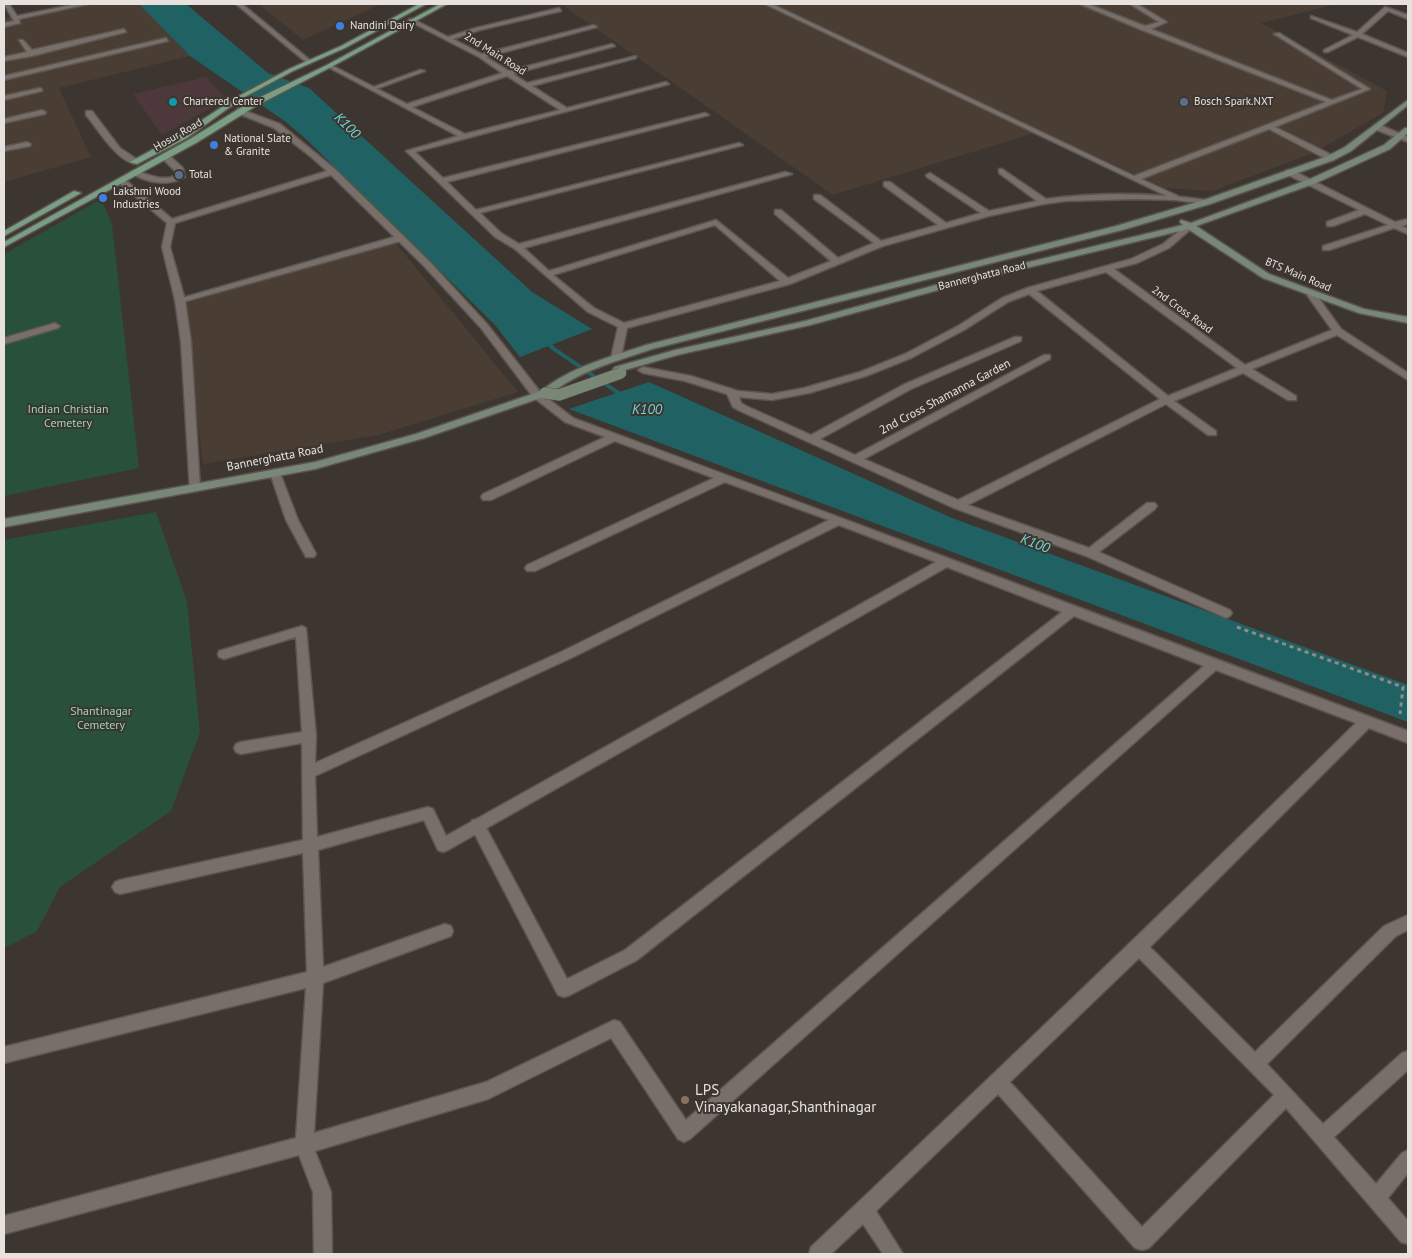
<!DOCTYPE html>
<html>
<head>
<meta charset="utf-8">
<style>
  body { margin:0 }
  #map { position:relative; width:1412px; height:1258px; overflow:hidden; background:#3d3530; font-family:"PT Sans",sans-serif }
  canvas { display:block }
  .frame { position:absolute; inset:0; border:5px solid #e7e2de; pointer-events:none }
</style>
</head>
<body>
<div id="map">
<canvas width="1412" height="1258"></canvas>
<div class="frame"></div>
</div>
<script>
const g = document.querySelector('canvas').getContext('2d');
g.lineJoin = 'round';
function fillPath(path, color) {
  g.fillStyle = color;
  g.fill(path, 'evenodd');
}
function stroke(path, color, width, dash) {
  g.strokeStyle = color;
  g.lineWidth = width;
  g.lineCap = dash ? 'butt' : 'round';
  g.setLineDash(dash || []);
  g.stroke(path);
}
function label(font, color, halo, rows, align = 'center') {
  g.font = font + ' "PT Sans",sans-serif';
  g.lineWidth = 4;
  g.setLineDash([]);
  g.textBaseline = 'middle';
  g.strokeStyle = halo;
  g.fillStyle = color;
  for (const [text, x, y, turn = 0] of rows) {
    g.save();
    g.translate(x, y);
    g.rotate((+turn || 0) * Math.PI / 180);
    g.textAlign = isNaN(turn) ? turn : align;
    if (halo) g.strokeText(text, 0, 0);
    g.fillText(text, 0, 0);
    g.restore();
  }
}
const commercial = new Path2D(`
  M206 77 227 99 162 135 133 94Z`);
const built = new Path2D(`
  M76 4H139L190 56 59 88 91 157 4 182V16L6 18Z
  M258 4H381L303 40Z
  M561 4H1337L1261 23 1387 91 1383 113 1313 153 1213 191 1165 188 1041 131 833 195Z
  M394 241 518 392 378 435 203 464 183 304Z`);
const green = new Path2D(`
  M101 199 112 224 139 468 4 496V254Z
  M156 512 187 602 200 732 171 811 60 887 37 931 4 948V540Z`);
const water = new Path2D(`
  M139 4H186L268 73 309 88 532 292 592 329 520 357 495 325 307 140 286 122 190 56Z
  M649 382 952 518 1408 685V722L569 409Z`);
const stream = new Path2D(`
  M544 337 546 338 556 348 628 397V399H624L552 350 541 339Z`);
const path = new Path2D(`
  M1237 627 1403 687 1400 714`);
const lane = new Path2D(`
  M765 4H772L1134 176 1326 102 1142 30 1080 4H1088L1145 26 1159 22 1130 4H1137L1167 22 1151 29 1332 100 1362 89 1274 34 1279 33 1370 89 1275 127 1334 156V160H1328L1269 129 1141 179 1178 196V200H1175Z
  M166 38 168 41 4 80V76Z
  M420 70 425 71 376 89 371 88Z
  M42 110 46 112 45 114 4 123V119Z
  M162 154H168L183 168 185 177C169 187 145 183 130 172L134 170C148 174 164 183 178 174L162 158Z
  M401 235 404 236V240L183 302 175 300Z
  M55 323 60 326 58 328 4 344V338Z
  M477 819 482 820 567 979 631 947 637 950 639 955 637 960 570 995 564 997 558 995 470 825 472 820Z`);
const street = new Path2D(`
  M4 4H9L17 16 77 4H88L19 19 20 23 4 27V23L14 21Z
  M236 4H242L311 61V63H307Z
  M1385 7 1408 15V19L1388 11 1362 34 1408 53V57L1358 37 1328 52H1324V50L1353 35 1311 18V16L1357 32Z
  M559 8 561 11 480 30 453 39 482 54 594 25 597 27 486 57 509 71 612 44 615 46 513 74 527 83 636 56V58L532 86 567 108 666 82 669 84 415 152 443 178 705 113 709 115 447 182 476 210 739 143 743 145 480 213 501 233 519 244 785 172 792 174 524 248 549 271 716 220 788 278 831 261 775 214V210H781L838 258 874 243 814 199V195H820L881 241 938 225 884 186V182H890L946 223 981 213 927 177 926 175 930 173 989 211 1037 201 999 173V169H1002L1046 199C1098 192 1154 193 1207 200L1211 202 1207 204 1175 200 1135 199 1065 201 1044 204 989 216 883 246 790 284 627 328 621 358 619 360H613L611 358 618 327 588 312 515 249 495 237 406 151 458 136 326 66 331 65 407 104 502 73 479 57 409 21V19H413L448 37 476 28ZM507 76 560 110 465 134 412 107ZM715 225 780 281 624 323 594 308 553 275Z
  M124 29 126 32 32 56 4 61V57L27 52 19 40H23L32 50Z
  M40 88 42 89V91L4 100V96Z
  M240 109 280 124 336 170 430 262 487 324 541 393 573 418C852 521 1129 627 1408 731V743L1369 728 1150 947 1255 1052 1384 926 1408 915V930L1396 936 1267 1064 1323 1124 1402 1053 1408 1051V1070L1334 1137 1376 1184 1402 1153 1408 1150V1173L1388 1198 1408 1221V1244L1401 1242 1286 1108 1149 1248 1142 1250 1135 1248 998 1094 876 1211 903 1254H883L863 1224 831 1254H809L811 1247C994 1074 1176 900 1356 723L1216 670 690 1139 684 1142 678 1139 611 1038 488 1099 315 1151 331 1192 332 1254H314L313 1192 299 1155 4 1234V1216L296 1138 306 988 4 1063V1047L307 972 303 853 120 894 115 892 112 887 115 882 120 880 303 840 302 743 241 754 236 752 234 748 236 744 241 742 302 732 296 637 224 659 219 657 218 654 219 651 302 626 306 628 316 736 315 763 561 652 829 520 725 482 535 571H527L525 568 527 565 714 478 615 441 491 500H483L481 497 483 494 605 437 565 422 533 397 481 328 424 266 331 175 175 223 170 247 185 300 191 342 200 488 198 491H190L181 342 175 300 162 247 167 223 116 180 123 178 172 219 327 171 310 156 274 128 237 113V109ZM839 525 936 562 446 836 433 809 428 807 317 837 315 776 571 658ZM947 567 1062 612 625 950 623 955 625 960 631 963 637 960 1074 616 1204 666 686 1120 620 1022 614 1020 486 1082 314 1133 323 983 451 936 453 931 451 926 445 924 323 967 318 850 424 820 438 850 443 852 448 850ZM1139 958 1274 1095 1142 1227 1010 1082Z
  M86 111H92L120 148 138 160V164C119 165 97 128 86 115Z
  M1374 125H1380L1408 137V142L1374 129Z
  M27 142 31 144 30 146 4 151V147Z
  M1286 170H1292L1395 222 1408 219V224L1402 226 1408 229V234L1394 228 1329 250H1323V246L1388 225 1365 214 1333 226H1327V222L1359 210 1286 174Z
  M1189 223 1193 226 1192 228 1169 248 1137 263 1114 269 1245 365 1332 330 1307 295 1315 293 1341 329 1408 373V380L1337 335 1252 369 1296 396V400H1288L1243 373 1174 401 1216 431V435H1208L1166 404 968 505 1089 548 1147 503H1155L1157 506 1155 509 1099 552 1230 610 1232 613 1230 616 1226 618 1086 556 954 508 738 410 733 407 727 394 685 381 643 373 638 370 643 367 691 376 738 391 772 394 804 388 860 372 905 354 958 326 1002 298 1027 288 1131 259 1163 244ZM1106 272 1237 368 1168 396 1037 291ZM1029 294 1160 399 958 500 864 459 1050 359V355H1044L855 455 820 439 911 389 1021 341V337H1015L903 385 811 435 746 406 741 403 739 397 772 400 809 393 866 376 911 358 964 330 1008 302Z
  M275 469 280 473 298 520 316 554 314 557H306L286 520 270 473Z`);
const secondary = new Path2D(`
  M1408 100V105L1351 151 1334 160 1210 204 1122 230 652 349C617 361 578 371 549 395L424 438 315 469 4 527V519L315 462 416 434 541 391C571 367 610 357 646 345L1116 226 1204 200 1328 156 1345 147Z
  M1405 128H1408V133L1390 149 1316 183 1196 226 1269 274 1364 309 1408 317V323L1359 313 1263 278 1188 229 960 284 810 325 677 355 618 372 613 369 615 367 675 350 805 321 954 280 1183 225 1180 222 1181 220 1191 223 1310 179 1384 145Z`);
const primary = new Path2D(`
  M419 4H426L345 48 293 71 241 99 187 138 137 164 130 162 181 134 237 97 289 69 341 46Z
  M440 4H447L331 67 256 106 196 143 4 247V242L190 139 250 102 327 65Z
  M74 191 81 193 4 236V231Z`);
const secondaryBridge = new Path2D(`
  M545 393 559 395 621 373`);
const markers = [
  [340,26,5,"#3f7fe0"],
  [173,102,5,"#0f9aa8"],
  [1184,102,5,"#5c6f8a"],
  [214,145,5,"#3f7fe0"],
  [179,175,5,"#5c6f8a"],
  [103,198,5,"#3f7fe0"],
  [685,1100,5,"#8d6e63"]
];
const farPoinames = [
  ["Nandini Dairy",350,26],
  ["Chartered Center",183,102],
  ["Bosch Spark.NXT",1194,102],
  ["National Slate",224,139],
  ["& Granite",224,152],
  ["Total",189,175],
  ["Lakshmi Wood",113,192],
  ["Industries",113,205]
];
const farStreetnames = [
  ["2nd Main Road",495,54,32],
  ["Hosur Road",178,135,-30],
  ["BTS Main Road",1298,275,23],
  ["Bannerghatta Road",982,276,-14],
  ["2nd Cross Road",1182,310,36]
];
const streetNames = [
  ["2nd Cross Shamanna Garden",945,397,-28],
  ["Bannerghatta Road",275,458,-11]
];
const parkNames = [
  ["Indian Christian",68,410],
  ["Cemetery",68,424],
  ["Shantinagar",101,712],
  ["Cemetery",101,726]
];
const waterNames = [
  ["K100",347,126,45],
  ["K100",647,410],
  ["K100",1035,544,21]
];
const nearPoinames = [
  ["LPS",695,1091],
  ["Vinayakanagar,Shanthinagar",695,1108]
];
fillPath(commercial, '#4d393b');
fillPath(built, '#4a3d34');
fillPath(green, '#29503b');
fillPath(water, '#206263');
fillPath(stream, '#206263');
stroke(lane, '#5b544f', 3);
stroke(street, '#5b544f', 3);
stroke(secondary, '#5b544f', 3);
stroke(primary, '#5b544f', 3);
stroke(path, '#918a86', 3, [4, 4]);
fillPath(lane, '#786f6a');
fillPath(street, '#786f6a');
fillPath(secondary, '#798777');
fillPath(primary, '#799e84');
stroke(secondaryBridge, '#5b544f', 12, []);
stroke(secondaryBridge, '#798777', 11);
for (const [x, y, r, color] of markers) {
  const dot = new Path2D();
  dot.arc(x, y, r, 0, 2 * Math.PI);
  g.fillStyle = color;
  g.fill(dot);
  stroke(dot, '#3d3530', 2);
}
label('11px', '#e7e2de', '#3d3530', farPoinames, 'left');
label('11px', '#e7e2de', '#3d3530', farStreetnames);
label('12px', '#e7e2de', '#3d3530', streetNames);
label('12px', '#91dbb0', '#3d3530', parkNames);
label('italic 14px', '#6fd5d7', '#3d3530', waterNames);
label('15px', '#e7e2de', '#3d3530', nearPoinames, 'left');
</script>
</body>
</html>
